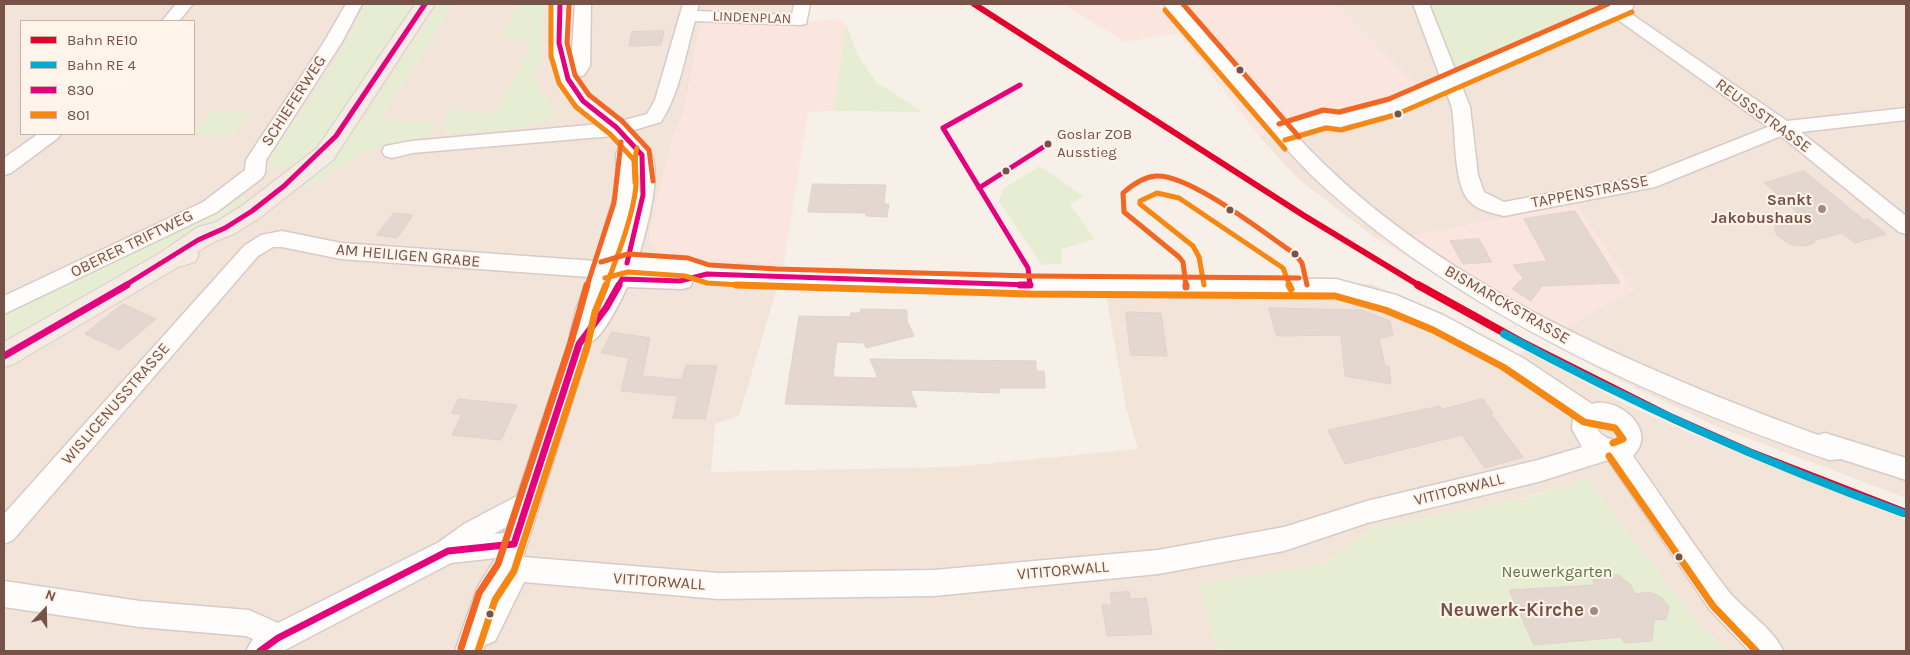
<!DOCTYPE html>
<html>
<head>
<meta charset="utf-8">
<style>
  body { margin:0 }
  #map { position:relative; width:1910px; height:655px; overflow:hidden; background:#f7f0e9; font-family:Karla,sans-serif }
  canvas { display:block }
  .frame { position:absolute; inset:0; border:5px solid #765248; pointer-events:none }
  .legend { position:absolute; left:20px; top:20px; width:175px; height:115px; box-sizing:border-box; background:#fff4ea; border:1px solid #c8b3a9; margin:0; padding:6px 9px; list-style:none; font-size:15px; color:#765248 }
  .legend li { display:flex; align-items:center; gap:10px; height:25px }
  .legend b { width:25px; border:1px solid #c8b3a9 }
  .north { position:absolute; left:20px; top:585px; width:50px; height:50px; -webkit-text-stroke:4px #fff4ea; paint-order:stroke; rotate:21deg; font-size:14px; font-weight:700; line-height:20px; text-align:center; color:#765248 }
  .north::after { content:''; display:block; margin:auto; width:18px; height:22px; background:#765248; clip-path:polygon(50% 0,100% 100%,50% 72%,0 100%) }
</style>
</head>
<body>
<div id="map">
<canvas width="1910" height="655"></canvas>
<div class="frame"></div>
<ul class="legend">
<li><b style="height:6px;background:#e4002b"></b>Bahn RE10</li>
<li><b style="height:6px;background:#00a9ce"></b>Bahn RE 4</li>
<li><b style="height:6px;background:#e5007d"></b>830</li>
<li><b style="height:6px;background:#f68712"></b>801</li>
</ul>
<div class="north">N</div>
</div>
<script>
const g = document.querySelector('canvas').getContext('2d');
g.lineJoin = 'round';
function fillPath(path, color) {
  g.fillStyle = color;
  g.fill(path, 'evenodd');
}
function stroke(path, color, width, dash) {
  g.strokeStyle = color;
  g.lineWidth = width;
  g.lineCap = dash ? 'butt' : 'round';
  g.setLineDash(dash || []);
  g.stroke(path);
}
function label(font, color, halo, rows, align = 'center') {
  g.font = font + ' Karla,sans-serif';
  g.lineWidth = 4;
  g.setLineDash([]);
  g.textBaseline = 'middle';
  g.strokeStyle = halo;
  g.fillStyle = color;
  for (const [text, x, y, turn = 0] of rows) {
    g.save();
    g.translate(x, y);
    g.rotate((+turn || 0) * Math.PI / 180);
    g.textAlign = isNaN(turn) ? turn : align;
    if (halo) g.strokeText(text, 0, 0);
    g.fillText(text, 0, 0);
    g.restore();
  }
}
const residential = new Path2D(`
  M4 4H804L803 22 683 114 672 138 650 231 662 255 784 264 739 416 715 424 711 472 953 467 1138 449 1126 408 1105 289 1090 275 1372 284 1458 321 1518 354 1525 351 1629 406 1690 433 1906 520V651H1729L1698 624 1648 560 1579 480 1317 565 1199 584 1217 651H4ZM21 21H194V134H21Z
  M1335 4H1906V498L1718 427 1623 382 1545 340 1561 330 1403 237 1377 239 1298 179 1259 136 1416 86Z`);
const commercial = new Path2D(`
  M1063 4H1157L1161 9 1166 4H1335L1417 86 1259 136 1179 33 1125 42Z
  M838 19 846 24 833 111 808 112 784 264 662 255 650 243V231L672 138 683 114 701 20 803 22Z
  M1576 204 1634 290 1545 340 1377 239 1403 237Z`);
const green = new Path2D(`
  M365 4H419L372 75 316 150 300 163 287 168 274 167 269 161 272 153C306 106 342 58 365 4Z
  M438 4H454L380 120 434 123 429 136 376 147 349 161 306 190 304 183 331 157 366 115Z
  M518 4H544L541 66 534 73 540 91 554 110 553 116C528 134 476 131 445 133L443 123 453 106 457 107 455 112 495 113 530 49 524 40 501 39Z
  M1428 4H1598L1601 8 1464 67 1456 65 1450 60Z
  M846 24 857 54 876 82 922 112 833 111Z
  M211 111 250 114 232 136 194 133Z
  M1040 166 1083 196 1070 205 1095 239 1062 249 1061 264 1042 265 999 202 1003 189Z
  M243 197H247L249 200 211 228 4 351V314L37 295Z
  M1579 480H1588L1698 624 1729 651H1217L1199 584 1317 565 1325 563 1372 527 1524 499Z`);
const building = new Path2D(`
  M664 31 661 45 629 46 632 32Z
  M1804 171 1864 220 1868 219 1886 234 1855 243 1842 233 1815 240 1814 243 1805 246 1789 244 1776 234 1775 225 1800 215 1765 183Z
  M813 184 886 185 884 204H889L887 217 866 216V213L808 212Z
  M1575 211 1620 283 1542 286 1531 301 1512 289 1523 278 1513 265 1547 261 1524 219Z
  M394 213 413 215 397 238 377 235Z
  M1479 239 1492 262 1463 264 1450 241Z
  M123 304 156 319 119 350 85 334Z
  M1269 308 1361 310 1390 321 1393 335 1379 339 1385 366H1389L1391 384 1345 376 1341 335 1277 336Z
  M861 309 907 310V321L914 336 866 348 864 343 837 342 835 356 832 357 835 358 833 377 878 378 870 359 1036 361V371H1044L1045 388H1000L999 393 910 390 917 407 785 404 799 316 850 317 851 313H860Z
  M1126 312 1161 313 1167 356 1131 355Z
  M612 332 650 338 642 376 682 380 686 365 717 366 705 419 673 418 678 396 621 391 629 358 602 353Z
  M459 399 517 405 501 440 452 435 462 414 452 413Z
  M1483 399 1493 413 1491 414 1523 457 1485 468 1462 435 1345 464 1328 430 1440 406 1442 409Z
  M1618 575 1630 584 1635 594 1650 592 1662 598 1669 607 1666 619 1654 620 1652 641 1624 643 1621 637 1534 645 1509 590 1595 585 1591 577Z
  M1129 592 1130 599 1146 598 1152 634 1107 636 1102 605H1112L1110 593Z`);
const minor = new Path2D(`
  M176 4H193L179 21H162Z
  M346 4H362L342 42 266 160 265 173 262 178 217 212 4 314V296L203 202 245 170 246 160 324 42Z
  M552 4H568L567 43 571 67 575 4H591L590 66 584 75 576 78 590 97 621 121 647 114 655 100 683 4H699L697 11 792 15 794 4H810L806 24 800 25 695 21C685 55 680 92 661 122L631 131C636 139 648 147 652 155 661 179 646 231 639 256L687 259 708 266 777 270 1030 277 1336 279 1396 295 1443 315 1523 358 1592 404C1619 396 1659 431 1633 456 1665 501 1695 548 1729 592 1744 610 1775 630 1783 651H1749L1710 610 1608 460 1538 482 1367 523 1284 551 1158 574 934 596 718 599 524 582 495 641 485 645 483 651H455L477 588 496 558 451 563 283 651H246L253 639 246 636 140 627 4 607V581L140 601 249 610 278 623 439 542 464 524 517 496 568 344 576 309 589 277 341 259 282 247H273L258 256 13 540 4 544V514L244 246 261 235 282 231 341 243 595 261 617 185 616 154 620 144 613 136 412 153 392 158 385 156 382 151 385 146 412 141 600 124C555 89 544 61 552 4ZM690 276 707 282 777 286 1030 293 1336 295C1423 313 1503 364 1573 417L1572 429 1582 447 1538 460 1367 501 1284 527 1158 550 934 570 718 573 523 557 591 342C603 337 621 300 627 287L682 289 690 287 693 281ZM1599 422 1618 433 1617 441C1607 439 1597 434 1596 424ZM506 527 504 533 494 534Z
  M1164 4H1181L1286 124 1325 113 1340 115 1385 103 1441 79 1413 4H1429L1456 72 1603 9 1599 4H1634L1632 9 1627 11 1787 121 1906 108V120L1801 132 1906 216V234L1899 232 1781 136 1655 187 1504 216C1492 213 1477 210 1469 201 1453 183 1456 132 1452 109 1451 103 1448 97 1445 91L1399 111 1340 127 1326 125 1295 134C1429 282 1635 367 1818 435L1825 433 1906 458V480L1841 459 1829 460C1648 397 1468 316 1324 187 1290 156 1262 120 1233 86 1218 69 1204 52 1190 35 1181 25 1170 15 1164 4ZM1614 17 1768 127 1644 176 1504 202 1484 192 1478 175 1470 107 1461 84Z
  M38 134H61L58 138 11 173 4 175V158Z`);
const major = new Path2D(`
  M415 4H435L333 160 261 217 234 234 216 241 197 252 199 255 195 262 178 267 14 364 4 367V342L160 253 198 227 216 222 243 205 317 148Z`);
const bus1Far1 = new Path2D(`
  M560 4 559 43 568 79 583 101 616 127 642 155 643 195 627 263
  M943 128 1028 268 1030 285
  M943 128 1020 85
  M979 188 1048 144
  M622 279 680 281 707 274 1030 285
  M124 286 198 240 225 228 252 211 284 186 336 136 425 4
  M618 286 622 279`);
const bus1 = new Path2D(`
  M1020 285H1030
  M4 356 127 285
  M514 544 579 344 606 308 619 285
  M260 651 278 638 448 551 514 544`);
const bus2Far1 = new Path2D(`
  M551 4V56L559 83 576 107 610 134 634 160 635 183
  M1165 10 1285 149
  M1285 140 1326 128 1341 130 1395 115 1632 12
  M605 278 628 272 685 276 707 283 758 286
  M1204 285 1199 257 1193 246 1140 204V201L1157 193 1179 198 1283 268 1290 286
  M606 286C617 257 633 217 636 186 637 173 633 161 637 148`);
const bus2 = new Path2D(`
  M736 285 1030 294 1335 296 1385 310 1433 330 1503 367 1584 422 1615 428 1623 439 1613 443
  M1289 285 1291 289
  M1609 456 1713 606 1756 651
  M478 651 495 600 514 571 587 347 595 312 606 285`);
const bus3Far1 = new Path2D(`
  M1183 4 1299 137
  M569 5 567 43 575 75 589 95 622 121 649 150 653 181
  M1279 124 1323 110 1339 112 1389 99 1608 4
  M601 262 628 254 688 258 709 265 777 269 1030 276 1299 278
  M587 286 614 203 621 142
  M1186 286 1183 262 1179 257 1124 212 1123 193C1133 184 1143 177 1156 176 1190 174 1265 234 1295 254L1302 263 1307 285`);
const bus3 = new Path2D(`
  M1186 285V287
  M461 648 479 593 498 564 571 342 587 285`);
const rail1Far1 = new Path2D(`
  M974 4 1303 215 1420 286`);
const rail1 = new Path2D(`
  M1418 285 1521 342 1672 418 1749 452 1906 513`);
const rail2 = new Path2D(`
  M1504 334C1633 404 1765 463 1903 513`);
const markers = [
  [1240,70,4.5,"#765248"],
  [1398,114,4.5,"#765248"],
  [1048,144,4.5,"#765248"],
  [1006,171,4.5,"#765248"],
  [1822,209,5,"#a38980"],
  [1230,210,4.5,"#765248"],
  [1295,254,4.5,"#765248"],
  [1679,557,4.5,"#765248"],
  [1594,611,5,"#a38980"],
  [490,614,4.5,"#765248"]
];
const farStreetnames = [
  ["LINDENPLAN",752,18,2]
];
const busNames = [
  ["Goslar ZOB",1057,135],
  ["Ausstieg",1057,153]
];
const streetNames = [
  ["SCHIEFERWEG",294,101,-57],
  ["REUSSSTRASSE",1763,116,36],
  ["TAPPENSTRASSE",1590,192,-11],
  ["OBERER TRIFTWEG",132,244,-26],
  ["AM HEILIGEN GRABE",408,256,5],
  ["BISMARCKSTRASSE",1507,305,30],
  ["WISLICENUSSTRASSE",116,404,-49],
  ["VITITORWALL",1459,490,-14],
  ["VITITORWALL",1063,571,-5],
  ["VITITORWALL",659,582,4]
];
const poiNames = [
  ["Sankt",1812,200],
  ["Jakobushaus",1812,218]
];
const parkNames = [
  ["Neuwerkgarten",1557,572]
];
const nearPoinames = [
  ["Neuwerk-Kirche",1584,611]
];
fillPath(residential, '#f3e4d9');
fillPath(commercial, '#fbe5df');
fillPath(green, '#e6edd3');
fillPath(building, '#e4d7d0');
stroke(building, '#e0d2cb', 1);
stroke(minor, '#d6cbc6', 3);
stroke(major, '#d8cdc8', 2);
fillPath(minor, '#fefdfc');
fillPath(major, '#f3ebe4');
stroke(bus1Far1, '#e5007d', 5);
stroke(bus1, '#e5007d', 7);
stroke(bus2Far1, '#f68712', 5);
stroke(bus2, '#f68712', 7);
stroke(bus3Far1, '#f26522', 5);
stroke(bus3, '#f26522', 7);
stroke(rail1Far1, '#e4002b', 6);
stroke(rail1, '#e4002b', 8);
stroke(rail2, '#00a9ce', 8);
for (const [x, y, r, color] of markers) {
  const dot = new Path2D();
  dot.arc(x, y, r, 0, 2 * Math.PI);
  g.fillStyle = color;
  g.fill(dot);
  stroke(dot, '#fff4ea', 2);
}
label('14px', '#765248', '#fff4ea', farStreetnames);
label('15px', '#765248', '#fff4ea', busNames, 'left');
label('16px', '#765248', '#fff4ea', streetNames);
label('bold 16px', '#765248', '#fff4ea', poiNames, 'right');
label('16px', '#56773c', '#fff4ea', parkNames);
label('bold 19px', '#765248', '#fff4ea', nearPoinames, 'right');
</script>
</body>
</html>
